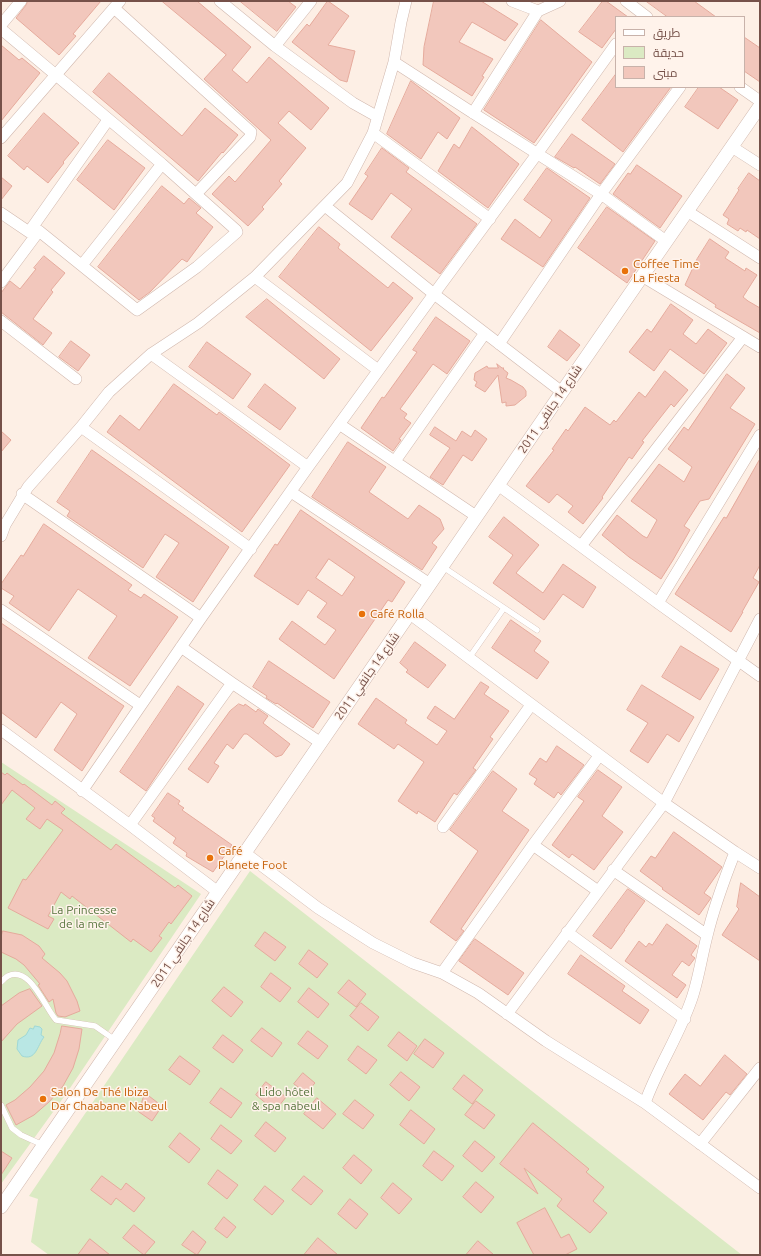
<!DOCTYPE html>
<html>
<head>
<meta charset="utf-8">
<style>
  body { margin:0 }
  #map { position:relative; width:761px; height:1256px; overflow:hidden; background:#fdefe5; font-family:Ubuntu,Cairo,sans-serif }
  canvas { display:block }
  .frame { position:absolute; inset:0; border:2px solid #765149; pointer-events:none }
  .legend { position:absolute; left:615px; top:16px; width:130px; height:72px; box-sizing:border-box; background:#fff3eb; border:1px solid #c8b2aa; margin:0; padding:5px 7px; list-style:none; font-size:12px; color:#765149 }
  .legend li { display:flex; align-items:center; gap:8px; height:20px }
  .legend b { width:20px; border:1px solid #c8b2aa }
</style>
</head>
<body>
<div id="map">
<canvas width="761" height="1256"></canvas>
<div class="frame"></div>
<ul class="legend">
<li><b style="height:5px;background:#fff"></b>طريق</li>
<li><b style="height:11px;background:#dbeac3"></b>حديقة</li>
<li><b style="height:11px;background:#f2c7bc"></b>مبنى</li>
</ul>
</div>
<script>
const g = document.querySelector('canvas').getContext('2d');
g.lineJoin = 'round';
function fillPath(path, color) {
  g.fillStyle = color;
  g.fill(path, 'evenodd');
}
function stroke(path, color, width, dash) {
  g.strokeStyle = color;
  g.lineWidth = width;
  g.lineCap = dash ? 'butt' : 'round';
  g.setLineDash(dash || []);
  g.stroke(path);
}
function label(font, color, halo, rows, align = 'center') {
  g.font = font + ' Ubuntu,Cairo,sans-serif';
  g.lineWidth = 3;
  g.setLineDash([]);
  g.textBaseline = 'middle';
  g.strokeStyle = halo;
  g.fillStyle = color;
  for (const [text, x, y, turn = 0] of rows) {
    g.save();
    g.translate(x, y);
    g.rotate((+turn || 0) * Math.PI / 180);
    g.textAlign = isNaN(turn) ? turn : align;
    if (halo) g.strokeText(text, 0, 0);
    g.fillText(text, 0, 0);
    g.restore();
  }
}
const green = new Path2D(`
  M1 762 201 894 66 1094 1 1184Z
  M250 871 742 1255H49L31 1242 38 1199 29 1196Z`);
const water = new Path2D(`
  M35 1026 40 1027 42 1029 41 1035 44 1037C37 1046 36 1061 22 1056L17 1049 18 1040 26 1035 30 1028 33 1029Z`);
const building = new Path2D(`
  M28 1H101L73 34 76 36 59 55 16 18 26 5Z
  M162 1H197L251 47 232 70 247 83 269 57 329 108 311 130 289 111 278 123 306 148 279 181 282 184 262 207 264 209 248 226 212 194 229 176 235 182 271 140 204 79 226 55Z
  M240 1H288L296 7 277 31Z
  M328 1 349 16 328 45 355 51 347 82 340 80 292 42 307 24 309 26Z
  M434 1H481L518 24 505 41 472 22 459 42 493 59 482 76 484 77 472 96 423 65 424 47Z
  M603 1H606L628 17H616V29L602 48 579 32Z
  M646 1H694L716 17H668Z
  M541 20 592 62 534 143 484 110Z
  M744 37 760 48V82L744 71Z
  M1 45 19 60 22 58 40 73 1 121Z
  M109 73 182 136 205 108 238 135 223 153 222 152 198 181 93 92Z
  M616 74V87H671L623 152 582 120Z
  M411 81 460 118 447 139 438 132 421 159 387 134Z
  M699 87H719L738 100 718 129 685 107Z
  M44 113 79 143 63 162 64 163 48 183 27 166 24 170 8 156Z
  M472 127 519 164 488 208 438 171 454 144 459 148Z
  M572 134 615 164 600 184 575 167 574 168 555 157Z
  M108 140 145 168 114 210 77 180Z
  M382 148 409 168 406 172 477 224 440 274 391 237 412 209 391 193 372 220 349 204 368 176 365 174Z
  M637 165 682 196 660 228 613 194 628 173 630 174Z
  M547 168 590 198 543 267 501 239 515 219 540 238 552 220 524 200Z
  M749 173 760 181V239L747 230 746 232 740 228 738 231 727 224 729 219 723 215 739 190 738 189Z
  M1 177 12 186 1 200Z
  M162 186 184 204 189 198 201 208 196 213 213 227 187 262 182 259 150 292 139 300 98 267Z
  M607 207 655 241 627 283 578 248Z
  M319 227 340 244 338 248 388 288 393 282 413 298 371 351 279 277Z
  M710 239 729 252 725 258 745 271 746 268 757 275 743 297 748 301 760 308V333L715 307 716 305 685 285 697 259Z
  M44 256 65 273 51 290 53 292 33 319 52 333 43 345 1 312V293L10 281 20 289 36 269 34 268Z
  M267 299 340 359 324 379 246 317Z
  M671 304 693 320 683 334 696 344 708 329 727 343 704 374 670 349 654 371 629 352 647 329 651 332Z
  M436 317 470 341 447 374 433 364 400 409 407 414 404 418 411 423 399 439 401 440 393 451 361 428 382 397 384 398 417 352 413 350Z
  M560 330 580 345 567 361 548 347Z
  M71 341 90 355 78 371 59 357Z
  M207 342 251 374 233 399 189 367Z
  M497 364 502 368H504L503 369 508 373 506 378 511 380 523 387 526 391V396L515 405 506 406V402L502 403 498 375 485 392 475 386 477 382 474 380 475 373 487 366 488 368H498Z
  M665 371 688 390 674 407 671 404 642 441 644 442 632 459 629 457 602 497 603 498 583 524 568 512 573 506 557 494 549 503 526 486 554 450 552 449 566 429 568 431 585 407 610 425 614 420 616 422 639 392 645 397Z
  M727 374 745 388 730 408 755 424 709 499 700 501 684 526 690 530 673 560 661 579 629 557 602 535 617 515 643 536 647 538 657 520 631 501 659 464 684 482 692 467 668 449 684 427 688 430Z
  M174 384 217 415 219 412 290 465 242 532 107 432 120 415 139 430Z
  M265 384 296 408 280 430 248 407Z
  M435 427 456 441 462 431 471 437 475 430 487 439 472 461 463 455 443 485 430 477 450 448 430 435Z
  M1 431 11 440 1 452Z
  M348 442 386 467 369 492 408 519 419 505 440 519 444 529 432 543 437 547 422 570 312 497Z
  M92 450 229 547 193 602 156 577 179 543 165 534 143 568 67 516 70 511 57 502Z
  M760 459V565L753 578 759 582 742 612H743L731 632 675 594 724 517 726 518Z
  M301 510 405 582 392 602 388 600 334 679 279 639 292 621 325 645 336 630 317 617 327 603 308 590 298 605 254 576 275 544 277 545ZM329 559 355 577 342 596 316 578Z
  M504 517 539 545 516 573 543 593 563 564 596 587 583 608 563 594 544 620 493 583 513 555 489 537Z
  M44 524 132 585 128 590 141 598 144 594 178 617 130 686 88 658 117 616 78 589 49 631 9 603 14 596 1 588V584L21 555 23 556Z
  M511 620 541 641 534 651 549 662 537 679 492 648Z
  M1 623 124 706 82 771 54 750 77 714 61 702 36 738 1 712Z
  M415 642 446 665 428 688 406 672 408 670 400 663Z
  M681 646 719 669 700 700 662 677Z
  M269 661 330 702 313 728 277 703 276 704 266 698 267 696 253 687Z
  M481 682 489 687 484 694 509 711 490 737 493 739 473 768 476 770 457 795 454 793 435 822 418 811 417 814 398 801 424 762 398 744 394 749 358 724 376 698 407 720 405 723 437 745 447 731 427 718 435 706 454 719Z
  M642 685 694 717 679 742 667 734 648 763 630 751 648 723 627 710Z
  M178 686 204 704 146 791 120 772Z
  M239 704 244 706 245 704 256 712 258 709 268 716 263 723 290 744 282 755 276 757 247 734H244L233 749 227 744 214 763 219 766 208 783 188 769 230 711Z
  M557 746 584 765 561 795 558 792 554 798 534 784 537 779 529 774 540 758 546 762Z
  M598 770 622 787 602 816 623 832 594 870 572 854 569 858 552 845 584 801 578 797Z
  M493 771 517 789 502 811 529 830 461 929 464 931 456 941 430 922 478 851 450 830Z
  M1 772 5 775 7 773 23 785 24 784 52 805 55 801 65 809 61 813 111 850 116 844 175 888 178 885 192 896 171 924 169 922 159 936 162 938 151 952 133 939 131 942 72 896 70 899 61 892 48 916 54 919 48 929 8 908 23 879 26 880 63 830 47 819 40 829 26 819 35 808 12 790 1 805Z
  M168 793 180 801 178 804 184 808 182 810 232 845 213 872 186 856 187 853 173 843 176 838 153 821 155 818 152 816Z
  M674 832 722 867 704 893 711 898 699 915 662 889 663 888 640 871 651 856 655 858Z
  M741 883 760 897V961L722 935 739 909 737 907Z
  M628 889 645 901 624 930H625L611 949 593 936Z
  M667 924 697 946 691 955 695 958 689 966 682 961 672 975 686 985 677 998 625 961 639 941 646 947 649 943 652 945Z
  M3 931 22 935 39 946 45 954 42 958 60 973 67 981 77 1001 80 1011 65 1017 58 1016 56 1013 53 999 49 1002 38 985 40 984 24 965 16 959 1 952V937Z
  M265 932 286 947 275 961 255 946Z
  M475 939 524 973 508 995 459 961Z
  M309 950 328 964 317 978 299 964Z
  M581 955 625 986 622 991 649 1010 640 1024 568 974Z
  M271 973 291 988 280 1002 261 987Z
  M349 980 366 994 356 1007 338 993Z
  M224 987 243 1002 231 1017 212 1001Z
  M309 988 329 1004 318 1018 298 1002Z
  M30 989 42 1006 17 1024 1 1042V1006L19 993Z
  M361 1003 379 1017 368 1031 350 1016Z
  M62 1026 82 1029 79 1049 73 1068 63 1086 49 1102 34 1115 16 1125 6 1105 15 1100 30 1087 44 1071 54 1053 60 1034Z
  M262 1028 282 1043 272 1057 251 1041Z
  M308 1031 328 1046 318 1059 298 1044Z
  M399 1032 417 1046 407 1061 388 1046Z
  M223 1035 243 1050 233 1063 213 1048Z
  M425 1039 444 1053 433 1068 414 1054Z
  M358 1046 377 1060 366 1074 348 1060Z
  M725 1055 747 1074 730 1095 726 1092 703 1120 669 1094 685 1074 700 1086Z
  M180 1056 200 1071 190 1085 169 1070Z
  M401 1072 420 1087 409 1101 390 1085Z
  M303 1073 315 1083 306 1093 294 1084Z
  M464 1075 483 1090 472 1104 453 1089Z
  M266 1082 286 1097 275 1111 256 1095Z
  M221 1088 242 1103 231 1118 210 1103Z
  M145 1093 162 1106 152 1121 139 1112Z
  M317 1098 336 1114 323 1129 304 1114Z
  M355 1100 374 1115 363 1129 343 1114Z
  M476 1101 495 1115 484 1129 465 1115Z
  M411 1110 435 1129 424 1144 400 1125Z
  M266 1122 286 1138 275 1152 255 1136Z
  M533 1123 589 1169 586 1172 604 1187 593 1201 607 1213 590 1233 557 1206 562 1199 524 1168 538 1194 500 1164Z
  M221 1125 242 1141 231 1154 211 1139Z
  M180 1133 200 1149 189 1163 169 1147Z
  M475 1141 495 1157 482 1172 463 1156Z
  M1 1151 12 1158 1 1175Z
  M434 1151 454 1166 442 1181 423 1166Z
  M354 1155 372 1170 361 1184 343 1168Z
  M218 1170 238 1185 227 1199 208 1184Z
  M102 1176 121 1190 126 1183 145 1198 134 1212 116 1198 111 1205 91 1190Z
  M304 1176 323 1191 311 1205 292 1190Z
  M476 1182 494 1197 481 1213 463 1197Z
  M393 1183 412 1199 399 1214 381 1198Z
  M265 1186 284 1201 272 1215 254 1200Z
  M350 1199 368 1214 356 1229 338 1214Z
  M545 1208 561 1238 569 1234 577 1249 565 1255H534L517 1223Z
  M224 1217 236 1227 227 1238 215 1229Z
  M134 1225 155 1242 144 1255 123 1238Z
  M193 1231 206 1242 197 1255 182 1245Z
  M318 1238 338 1255H304Z
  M90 1239 110 1255H78Z
  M478 1241 494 1255H466Z`);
const service = new Path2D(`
  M443 567 537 630
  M469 658 504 608
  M1 982C3 980 6 977 8 976 30 965 45 1008 56 1020L95 1026 115 1040
  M1 1105 12 1128 21 1135 43 1145`);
const minor = new Path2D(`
  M220 1 275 46 353 103 378 117
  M512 1 538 11 560 1
  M626 1 647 17
  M114 8 251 132 250 137 196 194
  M1 25 21 1
  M1 29 162 164 236 230 237 232 197 267 137 310 39 231 29 232 1 213
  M275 46 311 1
  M394 62 473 113 601 194 666 241
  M740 87 760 101
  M473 113 538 11
  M373 133 490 219
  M1 138 120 1
  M732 147 760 165
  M325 206 434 294 562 392
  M687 211 760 258
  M29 232 108 120
  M82 265 162 164
  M642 276 760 347
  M255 277 378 370
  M1 282 39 231
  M1 321 76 379
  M499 344 601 194 680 87
  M151 354 308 467
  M339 424 476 516
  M81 427 251 549
  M395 461 485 333
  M498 485 658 603 760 676
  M291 492 430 584
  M22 494 201 618
  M1 536 5 525 28 487 81 427 109 392 151 354 198 323 255 277 347 183 373 133 394 62 401 22 406 1
  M581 546 743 337
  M658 603 760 435
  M1 610 140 705
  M410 614 664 803 735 852 760 868
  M181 647 232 683 321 743
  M1 730 130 825 218 892
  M82 791 201 618 308 467 434 294 537 154 616 44
  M130 825 232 683
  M443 827 531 705
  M533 845 598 891
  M245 853 318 908 373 943 413 963 442 973 478 993 546 1041 645 1103 760 1188
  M613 870 707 935
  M567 932 685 1019
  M442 973 533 845 599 756
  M507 1014 664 803 760 619
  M645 1103C658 1066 681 1033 693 995 699 976 702 955 707 936 714 907 724 880 735 852
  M700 1144 760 1068`);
const tertiary = new Path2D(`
  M1 1207 430 584 562 392 760 106`);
const markers = [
  [625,271,4,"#e8710a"],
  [362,614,4,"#e8710a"],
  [210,858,4,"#e8710a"],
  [43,1099,4,"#e8710a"]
];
const foodNames = [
  ["Coffee Time",633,264],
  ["La Fiesta",633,278],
  ["Café Rolla",370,614],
  ["Café",218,851],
  ["Planete Foot",218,865],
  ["Salon De Thé Ibiza",51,1092],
  ["Dar Chaabane Nabeul",51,1106]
];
const streetNames = [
  ["شارع 14 جانفي 2011",550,409,-56],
  ["شارع 14 جانفي 2011",367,676,-55],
  ["شارع 14 جانفي 2011",183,943,-56]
];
const parkNames = [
  ["La Princesse",84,910],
  ["de la mer",84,924],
  ["Lido hôtel",286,1092],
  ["& spa nabeul",286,1106]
];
fillPath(green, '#dbeac3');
fillPath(water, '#b9e7e4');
stroke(water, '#9fd8d6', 1);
fillPath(building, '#f2c7bc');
stroke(building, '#e5aa9c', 1);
stroke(service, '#d0b7ad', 6);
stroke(minor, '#d0b7ad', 12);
stroke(tertiary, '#d0b7ad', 14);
stroke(service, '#fff', 5.5);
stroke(minor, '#fff', 11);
stroke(tertiary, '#fff', 13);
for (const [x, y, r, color] of markers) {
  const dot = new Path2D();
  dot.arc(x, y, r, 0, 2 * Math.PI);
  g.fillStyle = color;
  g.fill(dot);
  stroke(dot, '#fff3eb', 1.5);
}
label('12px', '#c56008', '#fff3eb', foodNames, 'left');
label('12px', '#765149', '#fff3eb', streetNames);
label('12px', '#59763f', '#fff3eb', parkNames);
</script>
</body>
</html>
